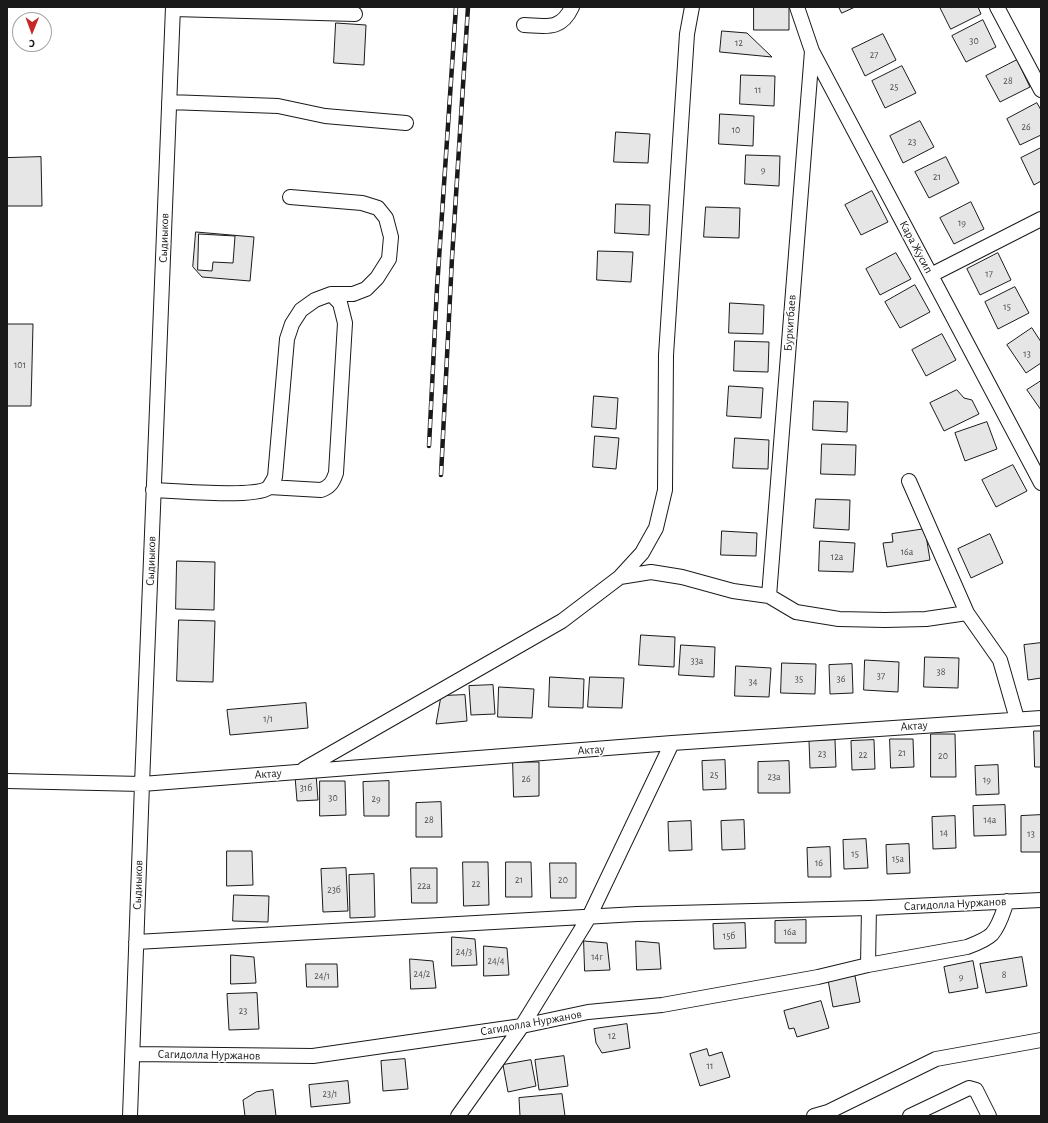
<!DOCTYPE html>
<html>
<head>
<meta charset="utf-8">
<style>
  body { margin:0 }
  #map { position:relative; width:1048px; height:1123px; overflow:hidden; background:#fff; font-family:"Alegreya Sans",sans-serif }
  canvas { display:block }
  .frame { position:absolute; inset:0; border:8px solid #1a1a1a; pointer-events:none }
  .north { position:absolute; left:12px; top:12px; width:40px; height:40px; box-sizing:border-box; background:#fff; border:1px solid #a3a3a3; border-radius:50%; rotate:181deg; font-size:11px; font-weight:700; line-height:16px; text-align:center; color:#1a1a1a }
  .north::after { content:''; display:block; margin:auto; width:14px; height:18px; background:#c62828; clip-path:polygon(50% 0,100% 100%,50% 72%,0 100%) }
</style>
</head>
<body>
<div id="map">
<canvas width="1048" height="1123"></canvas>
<div class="frame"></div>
<div class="north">С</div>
</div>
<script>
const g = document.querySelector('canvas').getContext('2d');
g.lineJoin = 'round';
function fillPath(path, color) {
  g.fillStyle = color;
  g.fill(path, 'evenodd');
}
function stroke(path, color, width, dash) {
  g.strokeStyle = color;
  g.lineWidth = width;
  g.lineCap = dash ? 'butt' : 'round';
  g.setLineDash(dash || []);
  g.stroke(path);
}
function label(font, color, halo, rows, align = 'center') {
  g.font = font + ' "Alegreya Sans",sans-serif';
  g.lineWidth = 3;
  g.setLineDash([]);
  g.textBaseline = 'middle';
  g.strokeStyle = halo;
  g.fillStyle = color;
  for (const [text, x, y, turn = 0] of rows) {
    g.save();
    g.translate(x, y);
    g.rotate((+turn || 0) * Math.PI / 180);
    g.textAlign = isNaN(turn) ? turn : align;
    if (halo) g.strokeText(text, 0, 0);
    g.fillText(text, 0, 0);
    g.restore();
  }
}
const building = new Path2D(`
  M754 7H789V30H754Z
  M839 7H855L842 13Z
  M940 7H978L981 14 951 29Z
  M983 20 996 47 966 62 952 36Z
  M336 23 366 25 364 65 334 63Z
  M722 31 747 33 772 57 720 52Z
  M883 34 896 60 865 76 852 49Z
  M1017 60 1030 87 1000 102 986 76Z
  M902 66 916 93 885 108 872 81Z
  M741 75 775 76 774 106 740 104Z
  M1037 103 1041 110V135L1020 145 1007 119Z
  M720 114 754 116 753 146 719 144Z
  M920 121 934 147 903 163 890 136Z
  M616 132 650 134 648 163 614 162Z
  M1041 148V181L1034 185 1021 158Z
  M746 155 780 156 779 186 745 184Z
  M41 157 42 206H7V158Z
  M946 157 959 183 929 198 915 172Z
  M872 191 888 222 861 235 845 205Z
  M971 202 984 229 954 244 940 218Z
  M616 204 650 205 649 235 615 233Z
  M706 207 740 208 739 238 704 237Z
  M196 232 254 237 250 281 202 277 193 267Z
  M199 234 235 236 233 263 213 262 212 271 198 270Z
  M598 251 633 252 631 282 597 280Z
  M896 253 911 279 880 295 866 269Z
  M998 253 1011 280 980 295 967 269Z
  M915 285 930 312 900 328 885 302Z
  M1015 287 1029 313 998 329 985 302Z
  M730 303 764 305 763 334 729 333Z
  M7 324H33L31 406H7Z
  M1032 328 1041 342V363L1026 373 1007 345Z
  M942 334 956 360 926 376 912 350Z
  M735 341 769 342 768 372 734 371Z
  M1041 381V410L1027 390Z
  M729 386 763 388 761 418 727 416Z
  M957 390 964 398 972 400 979 414 944 431 930 403Z
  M594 396 618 398 616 429 592 427Z
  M814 401 848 402 847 432 813 430Z
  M987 422 997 449 965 461 955 433Z
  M595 436 619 438 616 469 593 467Z
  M735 438 769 440 768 469 733 468Z
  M822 444 856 445 855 475 821 474Z
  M1013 465 1027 491 996 507 982 480Z
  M816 499 850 500 849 530 814 528Z
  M925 529 930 560 887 567 883 543 893 542 892 534Z
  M722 531 757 533 756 556 721 555Z
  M990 534 1003 563 971 578 958 549Z
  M820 541 855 543 853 572 819 571Z
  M177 561 215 562 214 610 176 609Z
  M179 620 215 621 213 682 177 681Z
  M641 635 675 637 674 667 639 665Z
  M1041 643V678L1028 680 1024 645Z
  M681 645 715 647 714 677 679 675Z
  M925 657 959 658 958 688 924 687Z
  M865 660 899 662 898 692 864 690Z
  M782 663 816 664 815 694 781 693Z
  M852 664 853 693 830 694 829 665Z
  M736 666 771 668 769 697 735 696Z
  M550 677 584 679 583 708 549 707Z
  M590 677 624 678 622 708 588 707Z
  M493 685 495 714 471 715 469 686Z
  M499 687 534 689 532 718 498 717Z
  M465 695 467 721 436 724 441 696Z
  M306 703 308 728 230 735 227 710Z
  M1034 731H1041V767H1035Z
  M931 734H955L956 777H931Z
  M890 739H913L914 767 891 768Z
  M835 740 836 767 810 768 809 741Z
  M874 740 875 769 852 770 851 741Z
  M725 760 726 789 703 790 702 761Z
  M789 761 790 793H758V762Z
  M513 762H539V796L514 797Z
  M998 765 999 794 976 795 975 766Z
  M316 774 318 800 297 801 295 776Z
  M320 781H345L346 815 320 816Z
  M389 781V816H364L363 782Z
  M441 802 442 837H416V803Z
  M1005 805 1006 835 974 836 973 806Z
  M1041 815V852H1021V816Z
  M955 816 956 848 933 849 932 817Z
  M744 820 745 849 722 850 721 821Z
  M691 821 692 850 669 851 668 822Z
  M866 839 868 868 844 869 843 840Z
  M909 844 910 873 887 874 886 845Z
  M830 847 831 877H808L807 848Z
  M227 851H252L253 885 227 886Z
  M463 862H488L489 905 464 906Z
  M506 862H531L532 897H506Z
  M550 863H576V898H551Z
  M346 868 348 911 323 912 321 869Z
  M411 868H437V903H412Z
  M374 874 375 917 350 918 349 875Z
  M234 895 269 896 268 922 233 921Z
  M806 920V943H775V921Z
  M745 923 746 948 714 949 713 924Z
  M452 937 475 939 477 965 452 966Z
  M584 941 607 943 610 970 585 971Z
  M636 941 659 943 661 969 637 970Z
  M484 946 507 948 509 975 484 976Z
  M231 955 254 957 256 983 231 984Z
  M1022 957 1027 986 986 993 980 964Z
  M410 959 433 961 436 988 411 989Z
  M973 961 978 988 949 993 944 967Z
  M306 964H337L338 987H307Z
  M855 976 860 1002 833 1007 828 980Z
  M257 993 259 1029 229 1030 227 994Z
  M821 1001 829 1028 797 1037 794 1028 789 1029 784 1011Z
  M627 1024 630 1048 602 1053 596 1043 594 1029Z
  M707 1049 709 1056 722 1052 730 1077 700 1086 690 1054Z
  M564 1056 568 1086 539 1090 535 1060Z
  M405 1059 408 1089 383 1091 381 1061Z
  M531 1060 536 1086 508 1092 503 1065Z
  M348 1081 350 1103 311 1107 309 1085Z
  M273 1090 276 1116H245L243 1100 256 1092Z
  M562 1094 565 1116H520L519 1098Z`);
const minor = new Path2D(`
  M797 7 812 51 1041 483
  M997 7 1041 90
  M173 9 355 14
  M524 25C546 26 561 31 572 7
  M169 102 278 106 325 116 406 123
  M931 275 1041 219
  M909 481 967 613 1000 660 1017 719
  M269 487 321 490C330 487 333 482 336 473L345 323 340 303 331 294
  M153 490C175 491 254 498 268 488 271 485 273 480 275 477L287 339 292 324 301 310 315 300 331 294H353L366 289 377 278 389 259 391 237 386 218 378 208 362 203 290 197
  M620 577 642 553 656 528 665 490 666 355 687 34 692 7
  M769 596 812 51
  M304 769 562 621 620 577 651 572 682 577 733 591 769 596 796 612 839 619 885 620 926 619 967 613
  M7 781 142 784 672 743 1041 718
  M136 942 637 914 869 908 1041 900
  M868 965 967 947C975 944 986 940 992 934 1000 925 1003 912 1007 901
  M133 1054 313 1056 522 1026 588 1012 662 1005 818 977 868 965 869 908
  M130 1116 142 784 173 7
  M458 1116 522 1026 589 917 672 743
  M814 1116 828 1112 936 1059 1041 1040
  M910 1116 969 1088 976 1090 989 1116`);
const rail = new Path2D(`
  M429 446 437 288 456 7
  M441 475 452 258 468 7`);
const numberNames = [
  ["30",974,41],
  ["12",739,43],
  ["27",874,55],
  ["28",1008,81],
  ["25",894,87],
  ["11",758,90],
  ["26",1026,127],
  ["10",736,130],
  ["23",912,142],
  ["9",763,170],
  ["21",937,177],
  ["19",962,223],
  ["17",989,274],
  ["15",1007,307],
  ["13",1027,354],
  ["101",20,365],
  ["16а",907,552],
  ["12а",837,557],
  ["33а",697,661],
  ["38",941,672],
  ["37",881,676],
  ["35",799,679],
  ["36",841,679],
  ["34",753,682],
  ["1/1",268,719],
  ["21",902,753],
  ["23",822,754],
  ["22",863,755],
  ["20",943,756],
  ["25",714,775],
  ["23а",774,777],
  ["26",526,779],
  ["19",987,780],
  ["31б",306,788],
  ["30",333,798],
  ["29",376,799],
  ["28",429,820],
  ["14а",990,820],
  ["14",944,833],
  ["13",1031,834],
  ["15",855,854],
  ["15а",898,859],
  ["16",819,863],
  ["21",519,880],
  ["20",563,880],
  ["22",476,884],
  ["22а",424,886],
  ["23б",334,890],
  ["16а",790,932],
  ["15б",729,936],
  ["24/3",464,952],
  ["14г",597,957],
  ["24/4",496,961],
  ["24/2",422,974],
  ["8",1004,975],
  ["24/1",322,976],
  ["9",961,977],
  ["23",243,1011],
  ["12",612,1036],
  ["11",710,1066],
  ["23/1",330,1094]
];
const streetNames = [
  ["Сыдиыков",164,238,-88],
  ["Кара Жусип",916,247,62],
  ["Буркитбаев",790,323,-86],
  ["Сыдиыков",151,561,-88],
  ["Актау",914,726,-4],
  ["Актау",591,750,-4],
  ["Актау",268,774,-4],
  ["Сыдиыков",138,885,-88],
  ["Сагидолла Нуржанов",955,904,-3],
  ["Сагидолла Нуржанов",531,1023,-10],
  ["Сагидолла Нуржанов",209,1055,1]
];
fillPath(building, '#e6e6e6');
stroke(building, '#1a1a1a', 1);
stroke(minor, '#1a1a1a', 16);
stroke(minor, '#fff', 14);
stroke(rail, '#1a1a1a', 4.5);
stroke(rail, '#fff', 3, [9]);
label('10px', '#4d4d4d', null, numberNames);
label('12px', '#1a1a1a', '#fff', streetNames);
</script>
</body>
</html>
